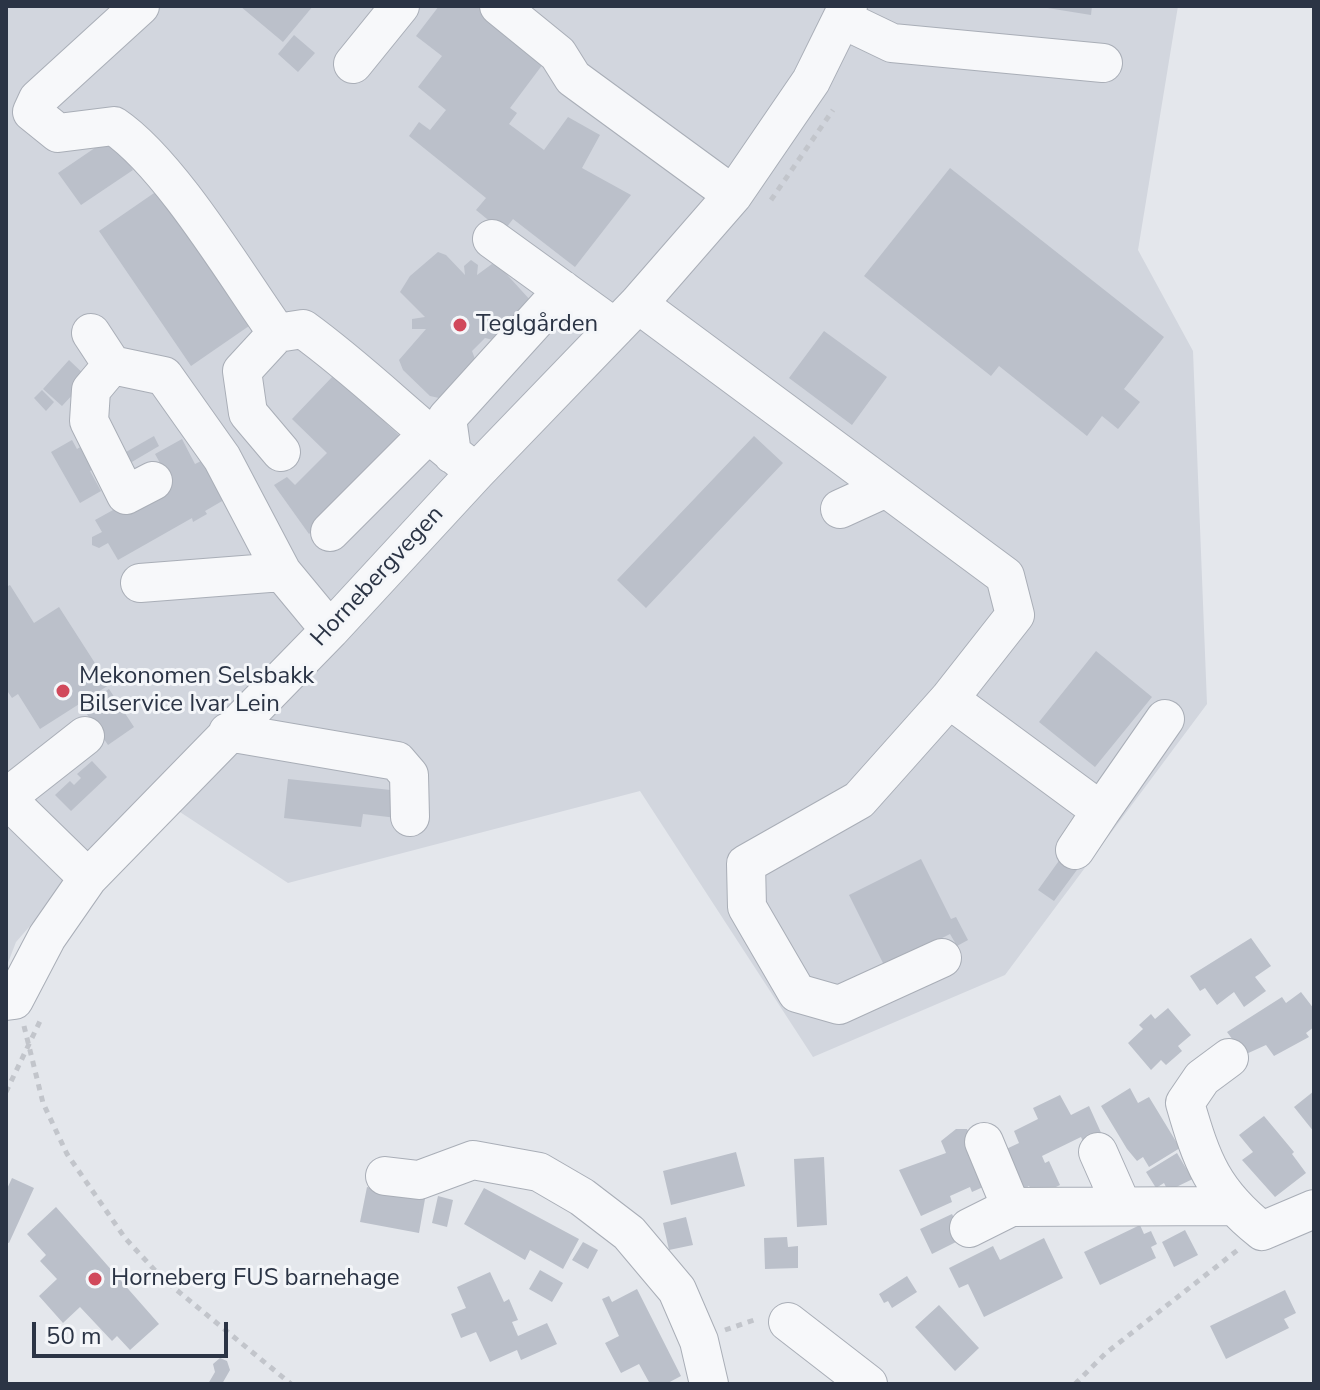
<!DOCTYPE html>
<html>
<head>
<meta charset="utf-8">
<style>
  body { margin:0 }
  #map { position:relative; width:1320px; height:1390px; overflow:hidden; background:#e4e7ec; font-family:"Nunito Sans",sans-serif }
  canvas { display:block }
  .frame { position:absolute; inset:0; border:8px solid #2b3445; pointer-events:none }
  .scale { position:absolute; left:32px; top:1322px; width:196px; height:36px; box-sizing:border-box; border:4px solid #2b3445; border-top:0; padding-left:10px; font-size:24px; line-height:28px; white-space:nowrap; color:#2b3445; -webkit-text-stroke:6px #f4f6f9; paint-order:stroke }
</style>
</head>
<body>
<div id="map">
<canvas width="1320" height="1390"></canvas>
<div class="frame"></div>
<div class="scale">50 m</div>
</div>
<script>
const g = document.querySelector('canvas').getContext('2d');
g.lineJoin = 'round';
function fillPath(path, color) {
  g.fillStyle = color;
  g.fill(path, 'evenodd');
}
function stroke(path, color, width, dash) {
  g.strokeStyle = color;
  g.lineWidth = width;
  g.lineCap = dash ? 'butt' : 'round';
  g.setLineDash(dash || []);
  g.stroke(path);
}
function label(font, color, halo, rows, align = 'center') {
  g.font = font + ' "Nunito Sans",sans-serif';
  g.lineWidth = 6;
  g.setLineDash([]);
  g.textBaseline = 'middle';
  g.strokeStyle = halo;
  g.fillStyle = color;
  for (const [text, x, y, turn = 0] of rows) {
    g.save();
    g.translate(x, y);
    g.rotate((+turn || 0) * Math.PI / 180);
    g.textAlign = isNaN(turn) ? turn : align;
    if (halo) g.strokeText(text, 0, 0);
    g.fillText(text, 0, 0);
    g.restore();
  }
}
const built = new Path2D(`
  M6 6H1178L1138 250 1193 351 1207 704 1005 975 813 1057 640 791 288 883 148 791 16 942 6 968Z`);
const building = new Path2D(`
  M240 6H313L283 42Z
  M439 6H476L546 60 510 108 517 113 509 124 544 150 568 117 600 135 582 168 631 195 575 267 513 219 503 232 476 210 486 198 409 136 419 122 430 130 446 110 418 87 442 56 416 36Z
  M1035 6H1092L1091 15Z
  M294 35 315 53 298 72 278 54Z
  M111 137 133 170 81 205 58 173Z
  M950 168 1164 337 1124 389 1140 402 1118 429 1102 416 1087 436 999 366 991 376 864 276Z
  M157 191 249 326 191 366 99 231Z
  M438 252 446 255 465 275 464 266 471 260 478 265 477 275 492 264 500 267 531 301 493 340 485 338 472 351 475 359 447 395 439 398 430 396 403 370 399 360 426 329H412V319L425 317 400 292 410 276Z
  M824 331 887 377 852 425 789 378Z
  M69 360 88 378 62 406 43 389Z
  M334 375 404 440 309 534 274 485 287 477 295 485 327 453 292 419Z
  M42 390 54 402 46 411 34 398Z
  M154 436 159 446 125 466 119 456Z
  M754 436 783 463 646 608 617 580Z
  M182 439 195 464 207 458 229 497 205 511 207 514 193 522 192 518 118 560 108 543 99 548 92 545V537L102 532 95 520 169 479 155 454Z
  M72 440 77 449 87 443 100 466 90 471 101 491 80 503 51 452Z
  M10 585 34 623 59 607 109 685 40 729 18 694 12 698 6 689V587Z
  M1096 651 1152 697 1095 767 1039 722Z
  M109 689 134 727 108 745 82 707Z
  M92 761 107 777 71 811 55 795 70 781 74 785 81 778 77 774Z
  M288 779 400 791 397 818 363 814 361 827 284 818Z
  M1066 851 1082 863 1054 901 1038 890Z
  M921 859 951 919 956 917 968 940 957 946 950 934 885 967 849 895Z
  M1251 938 1271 966 1255 977 1266 991 1244 1007 1234 992 1217 1005 1205 988 1200 991 1190 976Z
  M1301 992 1314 1009V1027L1306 1033 1309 1037 1274 1056 1266 1045 1244 1055 1227 1032 1282 997 1286 1003Z
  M1168 1008 1191 1035 1178 1046 1182 1051 1166 1065 1161 1060 1151 1070 1128 1043 1143 1029 1139 1025 1151 1014 1155 1019Z
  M1130 1088 1138 1103 1149 1097 1180 1148 1149 1167 1143 1157 1137 1161 1127 1149 1101 1106Z
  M1314 1091V1132L1294 1107Z
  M1060 1095 1071 1115 1089 1106 1103 1137 1085 1146 1081 1137 1042 1156 1045 1163 1049 1161 1060 1185 1040 1195 1032 1193 1029 1186 1021 1191 1002 1151 1019 1143 1014 1131 1038 1119 1033 1108Z
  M1264 1116 1294 1152 1292 1154 1306 1173 1275 1197 1242 1160 1253 1152 1239 1135Z
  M956 1129H967L992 1183 972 1192 970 1187 950 1196 952 1202 921 1216 899 1170 946 1153 941 1141Z
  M736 1152 745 1186 671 1205 663 1171Z
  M1177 1153 1190 1175 1198 1170 1201 1175 1168 1191 1164 1183 1156 1188 1146 1172Z
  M824 1157 827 1225 797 1227 794 1159Z
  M12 1178 34 1188 9 1243 6 1242V1191Z
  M367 1187 425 1199 419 1233 360 1222Z
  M484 1188 579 1239 563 1269 530 1250 525 1260 464 1224Z
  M438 1196 453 1200 447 1227 432 1223Z
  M56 1207 159 1324 130 1350 117 1336 112 1341 80 1307 63 1323 39 1296 57 1279 40 1261 46 1255 27 1234Z
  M952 1214 964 1238 932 1254 920 1229Z
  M686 1217 693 1245 669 1250 663 1223Z
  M1140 1225 1144 1234 1151 1231 1157 1244 1151 1247 1156 1258 1100 1285 1084 1252Z
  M1185 1230 1198 1255 1174 1267 1162 1242Z
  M787 1237 788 1247 798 1246V1268L765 1269 764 1238Z
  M1044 1238 1063 1278 984 1317 968 1284 959 1288 949 1268 993 1246 1000 1260Z
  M583 1242 598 1250 588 1269 572 1260Z
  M540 1270 563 1283 552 1302 529 1289Z
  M490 1272 504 1302 509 1299 518 1320 512 1322 518 1336 547 1323 557 1344 521 1360 517 1350 490 1362 476 1332 461 1338 451 1314 466 1308 457 1287Z
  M907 1276 917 1292 892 1308 888 1301 884 1303 879 1294Z
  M637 1289 681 1376 666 1384H650L639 1364 621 1373 605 1343 619 1336 602 1299 609 1296 612 1302Z
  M1285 1290 1296 1313 1284 1319 1289 1328 1226 1359 1210 1326Z
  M939 1305 979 1348 955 1371 915 1327Z
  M220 1358 227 1361 230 1370 222 1384H208L215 1372 213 1364Z`);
const path = new Path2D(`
  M771 200 833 110
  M24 1026 43 1103 67 1154 125 1238 162 1278 291 1384
  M6 1092 42 1017
  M725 1330 757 1319
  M1075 1384 1106 1353 1239 1249`);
const minor = new Path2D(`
  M140 6 38 99 32 112 58 133 114 126C170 164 236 275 277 333L303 329C364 373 416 427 476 472
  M499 6 558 54 573 78 733 195
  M842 19 892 43 1103 63
  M353 64 400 6
  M492 239 615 328
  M638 304 1005 576 1015 615 949 699 859 800 746 864 747 907 797 993 839 1005 942 958
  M91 333 112 365 164 376 222 458 282 572
  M277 333 242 371 248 413 281 452
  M112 365 91 390 89 421 126 495 153 481
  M452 454 447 418 563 290
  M840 509 886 488
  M330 532 427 435
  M140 583 282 572 330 630
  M949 699 1101 811 1165 719
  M228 732 397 761 409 775 410 817
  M6 798 85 736
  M6 801 7 799 88 878
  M1075 850 1101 811
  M6 1001 14 1000 47 937 88 878 330 630 476 472 638 304 733 195 811 81 848 6
  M1229 1058 1202 1078 1185 1103C1202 1162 1213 1192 1262 1231L1314 1209
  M984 1142 1011 1207
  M1098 1152 1121 1204
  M385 1176 419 1180 473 1160 539 1172 582 1197 629 1233 677 1290 699 1341 709 1384
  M969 1228 1011 1207 1231 1206
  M788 1322 868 1384`);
const markers = [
  [460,325,8,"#d1495b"],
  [63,691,8,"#d1495b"],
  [95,1279,8,"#d1495b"]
];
const poiNames = [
  ["Teglgården",476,325],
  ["Mekonomen Selsbakk",79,677],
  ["Bilservice Ivar Lein",79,705],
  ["Horneberg FUS barnehage",111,1279]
];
const streetNames = [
  ["Hornebergvegen",378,577,-47]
];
fillPath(built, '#d2d6de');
fillPath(building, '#bbc0ca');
stroke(minor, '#a9aeb7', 40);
stroke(path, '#c2c5cb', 5, [6, 6]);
stroke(minor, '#f7f8fa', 38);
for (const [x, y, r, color] of markers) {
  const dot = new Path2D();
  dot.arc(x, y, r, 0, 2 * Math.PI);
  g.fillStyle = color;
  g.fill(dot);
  stroke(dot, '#f4f6f9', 3);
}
label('24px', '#2b3445', '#f4f6f9', poiNames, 'left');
label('24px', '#2b3445', '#f4f6f9', streetNames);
</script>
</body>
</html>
